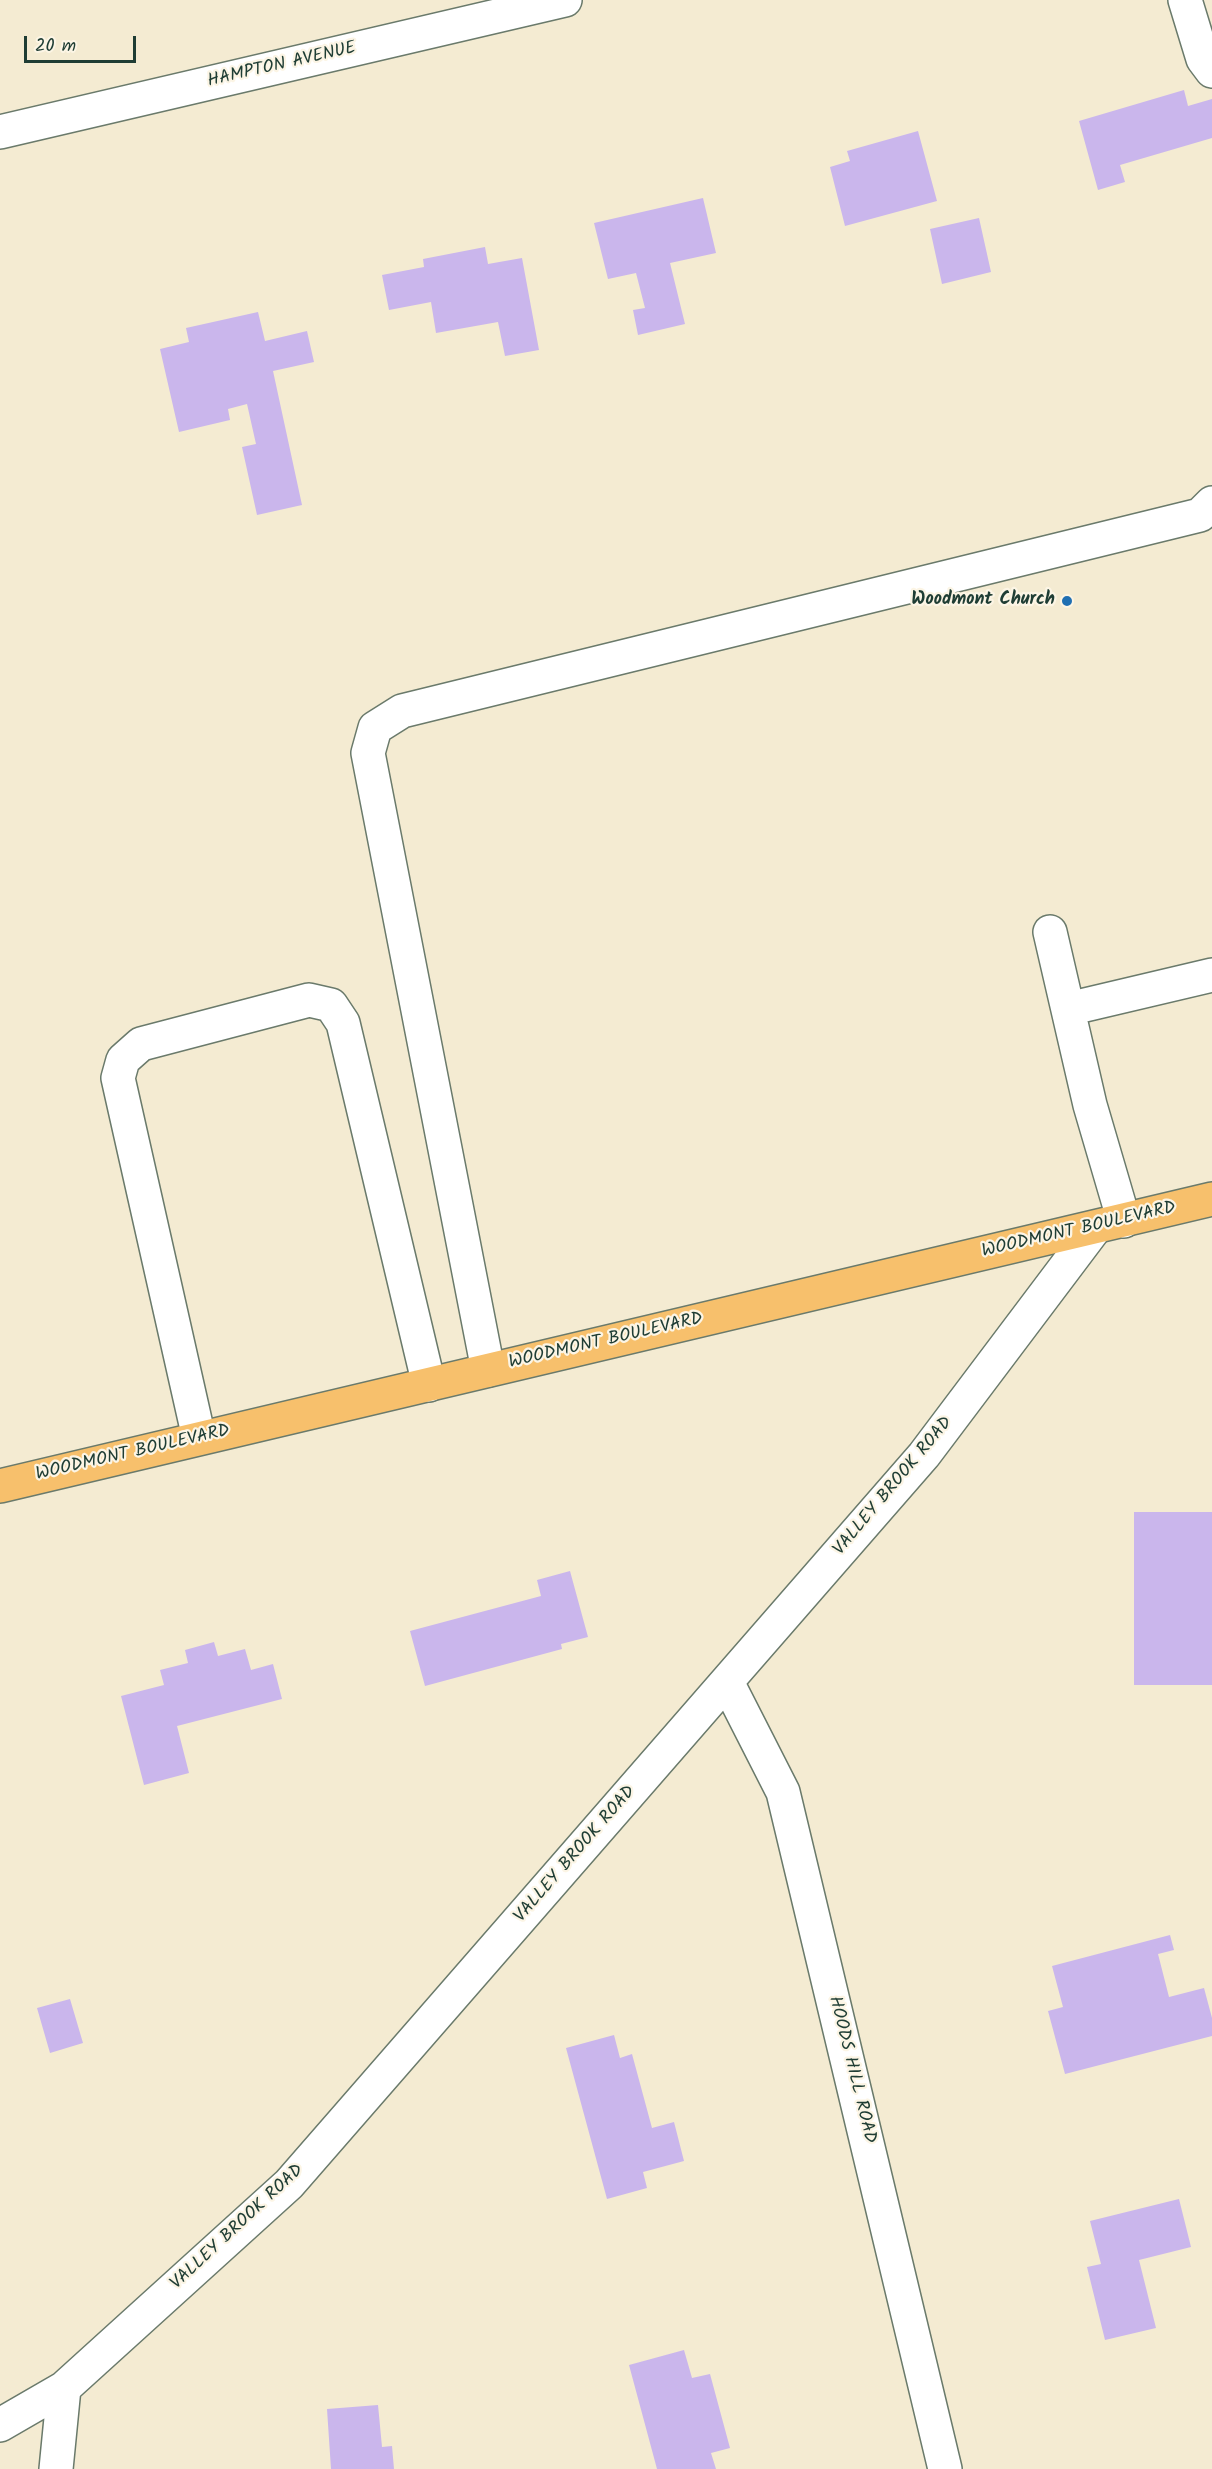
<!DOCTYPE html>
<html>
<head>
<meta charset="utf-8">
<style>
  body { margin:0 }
  #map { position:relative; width:1212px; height:2469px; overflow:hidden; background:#f4ebd2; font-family:Kalam,sans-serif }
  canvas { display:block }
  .scale { position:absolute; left:24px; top:36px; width:112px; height:27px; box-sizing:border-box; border:3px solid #1f3d34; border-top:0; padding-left:8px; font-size:18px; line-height:21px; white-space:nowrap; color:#1f3d34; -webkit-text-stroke:4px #fcf5e5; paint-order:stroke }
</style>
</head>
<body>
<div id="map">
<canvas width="1212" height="2469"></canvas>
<div class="scale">20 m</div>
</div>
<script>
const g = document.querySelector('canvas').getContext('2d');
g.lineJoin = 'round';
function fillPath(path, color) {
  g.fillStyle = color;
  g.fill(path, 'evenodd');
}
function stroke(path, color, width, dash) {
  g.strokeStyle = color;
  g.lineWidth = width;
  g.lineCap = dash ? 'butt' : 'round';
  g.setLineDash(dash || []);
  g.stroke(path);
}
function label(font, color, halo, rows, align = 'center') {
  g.font = font + ' Kalam,sans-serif';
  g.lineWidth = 4.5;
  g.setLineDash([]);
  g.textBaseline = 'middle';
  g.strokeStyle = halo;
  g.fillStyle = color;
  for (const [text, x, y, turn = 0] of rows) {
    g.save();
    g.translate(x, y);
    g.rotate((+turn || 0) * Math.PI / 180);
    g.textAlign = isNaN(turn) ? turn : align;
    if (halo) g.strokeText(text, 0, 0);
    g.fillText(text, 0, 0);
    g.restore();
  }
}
const building = new Path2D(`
  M1184 90 1188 106 1212 99V138L1120 165 1125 182 1098 190 1079 121Z
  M918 131 937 201 845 226 830 167 850 161 847 151Z
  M703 198 716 253 670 263 685 324 638 335 633 310 645 308 636 273 608 279 594 223Z
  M979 218 991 272 942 284 930 229Z
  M485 247 488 264 522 258 539 350 505 356 498 322 436 333 431 302 389 310 382 275 424 267 423 259Z
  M258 312 265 341 307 331 314 362 273 371 302 505 257 515 242 447 256 444 247 404 228 409 230 420 179 432 160 349 189 342 186 328Z
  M1134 1512H1212V1685H1134Z
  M570 1571 588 1637 561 1644 562 1649 425 1686 410 1631 541 1596 537 1580Z
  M214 1642 218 1656 245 1649 251 1670 273 1664 282 1699 177 1726 189 1773 144 1785 121 1696 164 1685 160 1670 188 1663 185 1650Z
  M1170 1935 1174 1950 1158 1954 1169 1997 1204 1988 1212 2018V2036L1065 2074 1048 2011 1063 2007 1052 1966Z
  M70 1999 83 2043 50 2053 37 2008Z
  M614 2035 620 2058 632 2054 652 2128 674 2122 684 2161 643 2172 647 2188 607 2199 566 2048Z
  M1179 2199 1191 2247 1139 2260 1156 2328 1105 2340 1087 2267 1101 2264 1090 2221Z
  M684 2350 692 2378 710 2374 730 2448 711 2453 716 2469H657L629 2365Z
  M378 2405 382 2447 392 2446 394 2469H331L327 2409Z`);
const minor = new Path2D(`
  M1185 0 1203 59 1212 71
  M0 132 565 0
  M1050 932 1090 1105 1124 1221
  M1068 1009 1212 975
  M488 1370 368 753 375 728 402 711 1200 515 1212 503
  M199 1438 118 1078 123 1060 141 1044 309 1000 331 1005 343 1023 429 1385
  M727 1682 783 1792 945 2469
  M0 2425 64 2388 289 2184 924 1455 1095 1228
  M56 2469 64 2388`);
const major = new Path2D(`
  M0 1486 1212 1199`);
const markers = [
  [1067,601,6,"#1f6fb2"]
];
const streetNames = [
  ["HAMPTON AVENUE",282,66,-13],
  ["WOODMONT BOULEVARD",1079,1231,-13],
  ["WOODMONT BOULEVARD",606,1342,-13],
  ["WOODMONT BOULEVARD",133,1454,-13],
  ["VALLEY BROOK ROAD",894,1487,-50],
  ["VALLEY BROOK ROAD",576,1855,-49],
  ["HOODS HILL ROAD",851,2070,76],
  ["VALLEY BROOK ROAD",238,2228,-43]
];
const poiNames = [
  ["Woodmont Church",1055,601]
];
fillPath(building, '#cab6ec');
stroke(minor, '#6a7a6b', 36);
stroke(major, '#6a7a6b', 36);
stroke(minor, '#fff', 33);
stroke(major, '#f7c06c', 33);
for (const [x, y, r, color] of markers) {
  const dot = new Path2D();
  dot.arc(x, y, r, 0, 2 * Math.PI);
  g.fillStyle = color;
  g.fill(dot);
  stroke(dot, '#fcf5e5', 2);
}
label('18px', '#1f3d34', '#fcf5e5', streetNames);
label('bold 18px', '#1f3d34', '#fcf5e5', poiNames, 'right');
</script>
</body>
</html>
